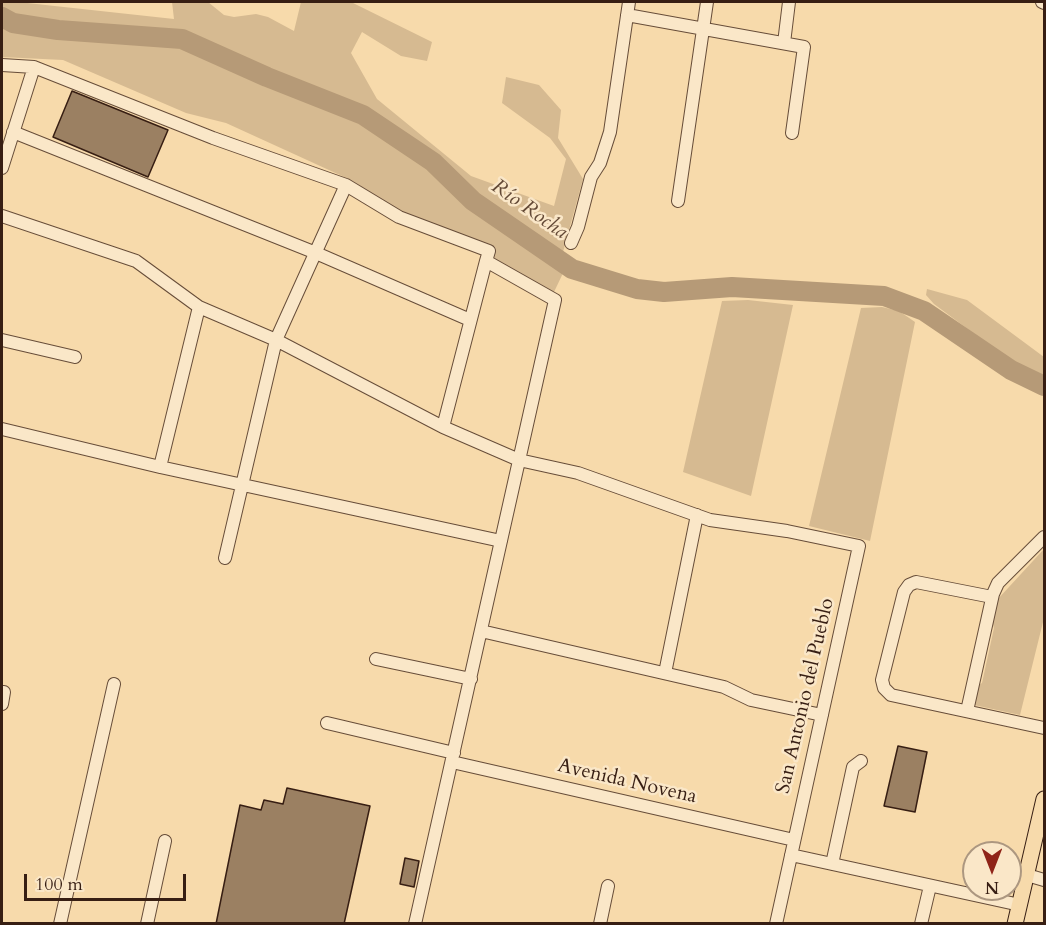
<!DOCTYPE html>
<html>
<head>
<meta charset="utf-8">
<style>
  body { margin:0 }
  #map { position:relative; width:1046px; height:925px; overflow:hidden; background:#f7daab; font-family:Cardo,serif }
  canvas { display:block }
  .frame { position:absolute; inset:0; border:3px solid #371e13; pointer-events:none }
  .north { position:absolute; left:962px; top:841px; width:60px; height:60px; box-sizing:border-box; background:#fae7c8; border:2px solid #ac9780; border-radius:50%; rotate:180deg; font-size:16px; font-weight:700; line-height:24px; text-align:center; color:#371e13 }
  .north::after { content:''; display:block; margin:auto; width:21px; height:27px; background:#8f2418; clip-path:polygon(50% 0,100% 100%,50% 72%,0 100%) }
  .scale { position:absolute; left:24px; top:874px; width:162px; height:27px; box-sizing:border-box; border:3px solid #371e13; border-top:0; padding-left:8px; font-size:18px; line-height:21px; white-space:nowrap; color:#371e13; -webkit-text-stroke:4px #fae7c8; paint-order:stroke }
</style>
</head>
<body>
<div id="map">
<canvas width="1046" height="925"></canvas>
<div class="frame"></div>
<div class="north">N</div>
<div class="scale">100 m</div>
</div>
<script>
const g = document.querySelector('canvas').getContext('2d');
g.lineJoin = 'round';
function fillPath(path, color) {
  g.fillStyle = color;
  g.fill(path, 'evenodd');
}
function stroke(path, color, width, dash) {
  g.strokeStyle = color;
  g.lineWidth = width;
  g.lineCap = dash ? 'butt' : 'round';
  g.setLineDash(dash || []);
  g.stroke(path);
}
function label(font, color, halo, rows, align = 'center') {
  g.font = font + ' Cardo,serif';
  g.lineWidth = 5;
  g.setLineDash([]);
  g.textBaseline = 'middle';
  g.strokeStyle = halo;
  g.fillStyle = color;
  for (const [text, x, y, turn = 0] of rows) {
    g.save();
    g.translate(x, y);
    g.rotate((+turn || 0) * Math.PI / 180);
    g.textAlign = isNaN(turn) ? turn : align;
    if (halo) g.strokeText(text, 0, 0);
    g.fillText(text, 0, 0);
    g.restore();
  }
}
const green = new Path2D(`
  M2 2H18L174 19 172 2H208L224 15 234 17 256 14 268 17 294 31 301 2H351L432 42 427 61 401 56 362 32 351 53 377 99 471 176 554 206 566 159 550 138 502 103 506 77 539 85 561 110 558 138 583 179 563 252 466 186 441 159 369 110 274 72 182 32 39 21 13 15 2 9Z
  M2 23 15 29 184 45 358 119 428 164 464 202 564 271 554 292 492 259 495 248 402 213 353 181 226 123 186 113 63 60 2 57Z
  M927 289 967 300 1044 357V377L1015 364 934 304 926 295Z
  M748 300 793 305 751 496 683 472 722 301Z
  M882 307 899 311 915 322 870 541 809 526 861 308Z
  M1044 549V618L1020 715 974 705 977 686 982 683 994 628 992 621 997 600Z`);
const river = new Path2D(`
  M2 17 13 23 58 30 182 39 267 77 363 115 433 162 473 201 572 269 637 289 664 292 732 287 884 296 924 311 1011 370 1044 386`);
const building = new Path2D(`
  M72 91 168 130 148 177 53 137Z
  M898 746 927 752 915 812 884 806Z
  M287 788 370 806 344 924H216L240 805 261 810 264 800 283 804Z
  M405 858 419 861 414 887 400 884Z`);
const minor = new Path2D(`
  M1042 2 1044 3
  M627 15 804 47 792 133
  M784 43 789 2
  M2 65 34 67 213 138 346 185 399 217 489 251 486 261 555 300 415 924
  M13 132 316 253 470 320
  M2 168 34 67
  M678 201 707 2
  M2 216 136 261 199 307 276 340 443 427 519 460 578 473 710 520 787 531 859 546 776 924
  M571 243 578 227 591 177 600 163 610 132 629 2
  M2 340 75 357
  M443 427 486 261
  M2 429 160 467 501 541
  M160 467 199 307
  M225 558 276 340 346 185
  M992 597 916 582 909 585 904 592 882 680 884 688 891 695 1044 728
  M481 631 724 687 751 700 822 715
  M376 659 471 679
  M665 673 697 515
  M2 692H4L2 704
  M967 711 993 594 998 583 1044 537
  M327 723 454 753
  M452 762 794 840
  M791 855 1020 905
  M832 864 853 767 861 761
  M1027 875 1044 880
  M60 924 114 684
  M147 924 165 841
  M600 924 608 886
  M921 924 930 886`);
const major = new Path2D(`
  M1015 924 1044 799`);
const streetNames = [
  ["San Antonio del Pueblo",806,696,-77],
  ["Avenida Novena",627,782,13]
];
const waterNames = [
  ["Río Rocha",529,210,35]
];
fillPath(green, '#d6ba91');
stroke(river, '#b69a77', 20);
fillPath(building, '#9b8062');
stroke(building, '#371e13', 1.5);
stroke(minor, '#674d39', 14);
stroke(major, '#371e13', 17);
stroke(minor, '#fae7c8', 12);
stroke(major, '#f7daab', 15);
label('20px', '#371e13', '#fae7c8', streetNames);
label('italic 21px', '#634936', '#fae7c8', waterNames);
</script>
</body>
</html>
